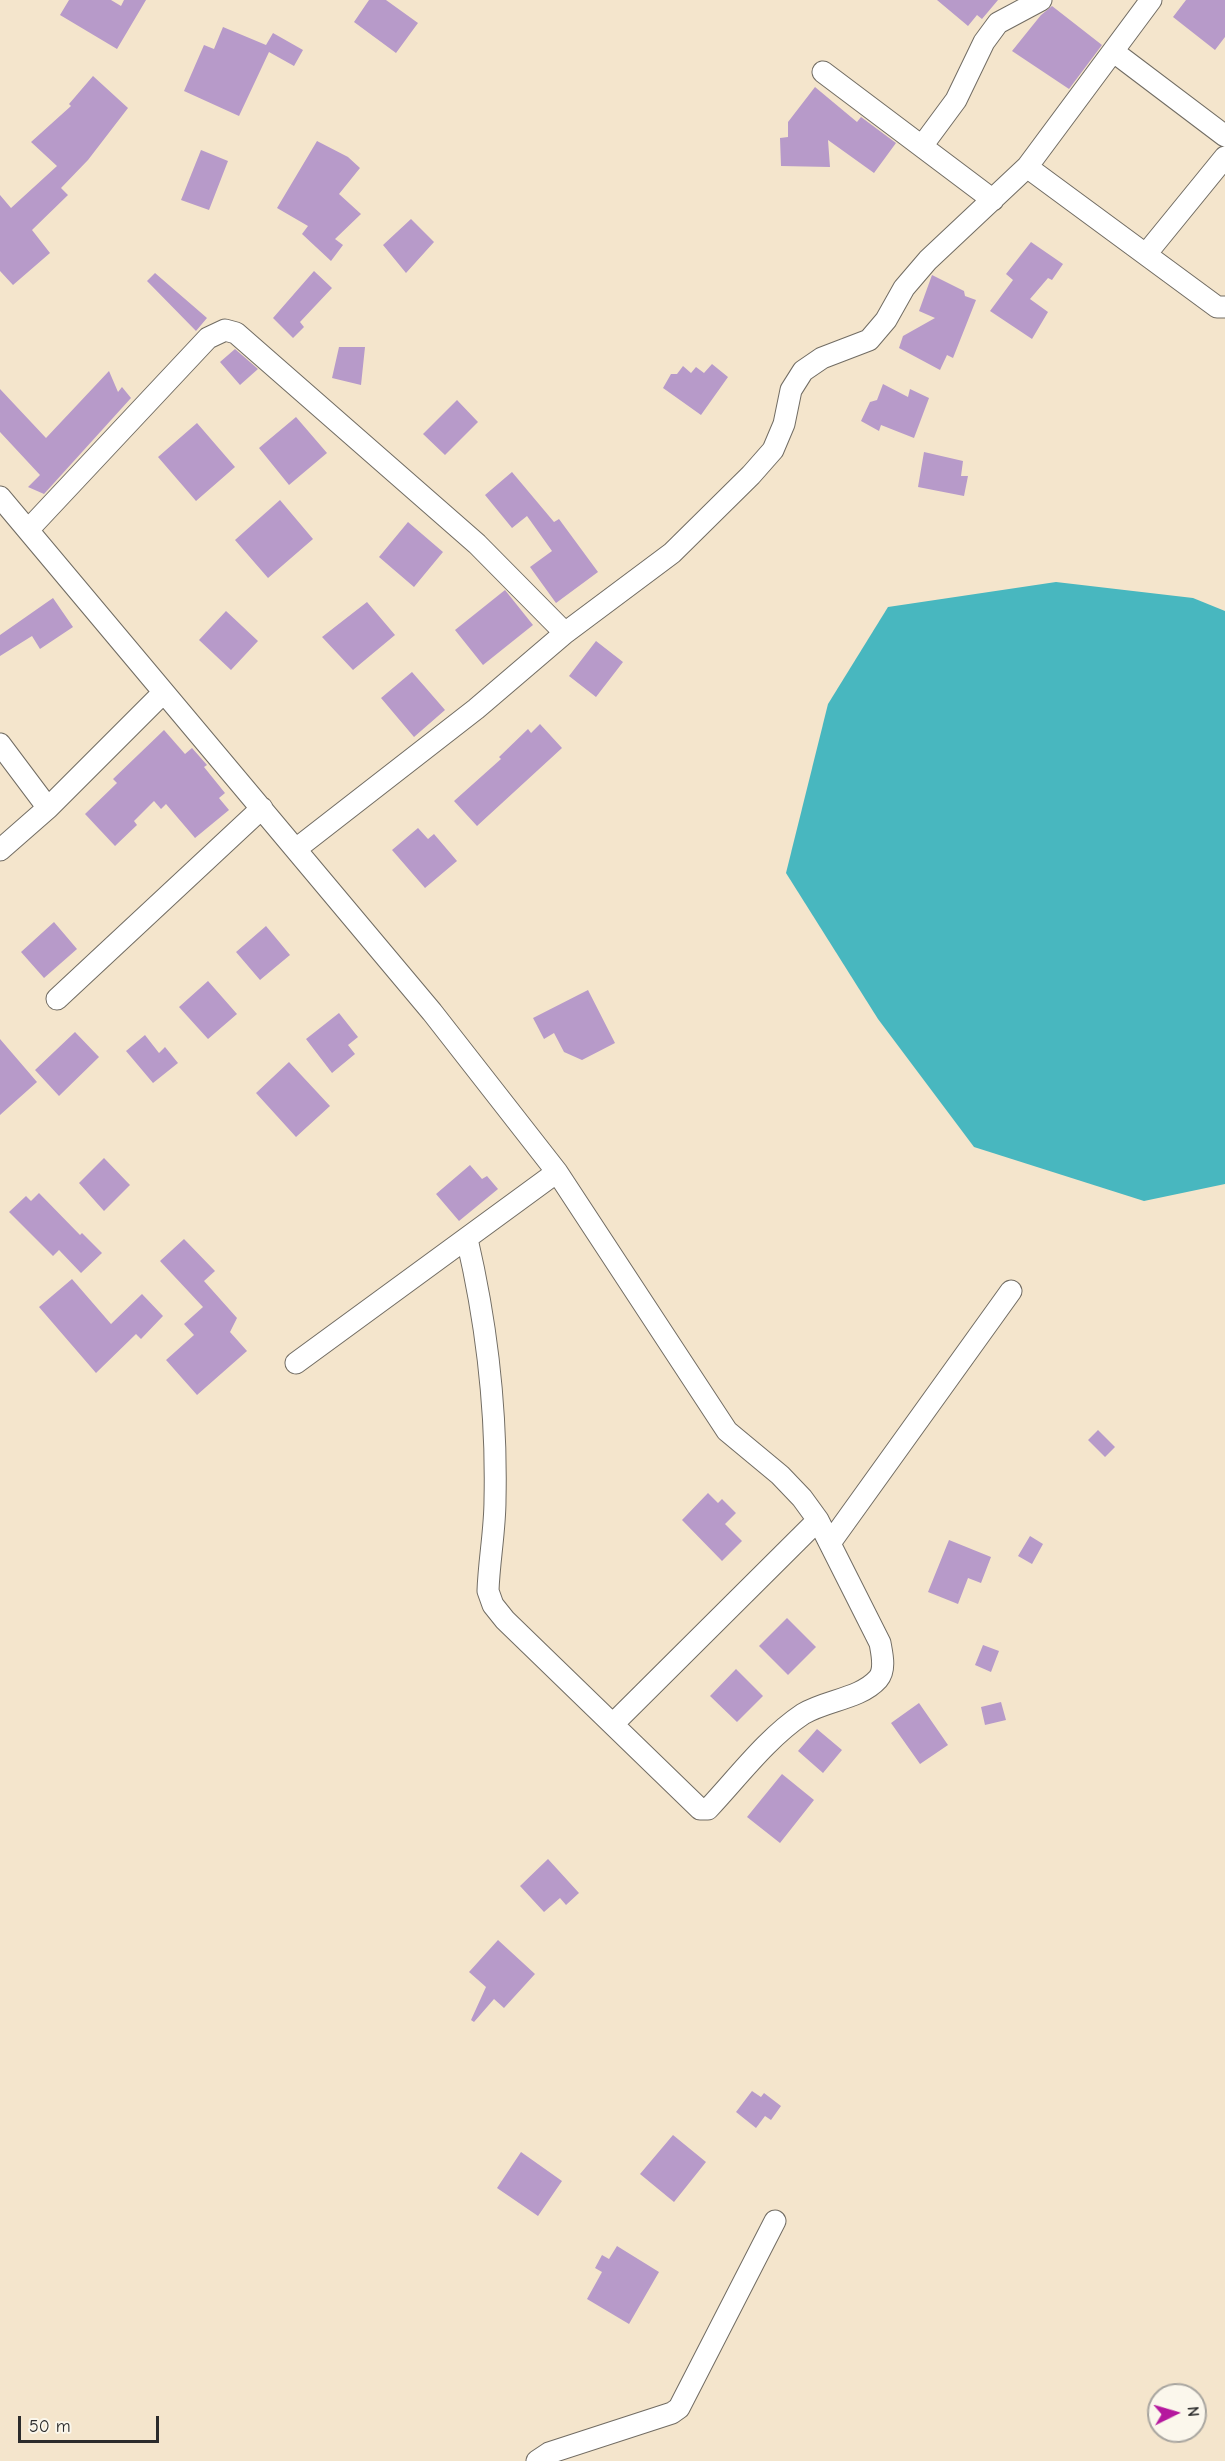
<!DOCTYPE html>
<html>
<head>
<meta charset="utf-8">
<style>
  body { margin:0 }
  #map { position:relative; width:1225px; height:2461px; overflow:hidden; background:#f4e5cc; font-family:"Comic Neue",sans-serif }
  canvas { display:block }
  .north { position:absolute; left:1147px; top:2383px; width:60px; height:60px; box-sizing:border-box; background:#fbf7ec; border:2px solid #a8a59f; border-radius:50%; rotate:85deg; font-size:16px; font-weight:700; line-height:24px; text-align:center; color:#2b2b2b }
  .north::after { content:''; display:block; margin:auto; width:21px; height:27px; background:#b5179e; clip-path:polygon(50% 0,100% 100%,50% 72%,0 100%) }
  .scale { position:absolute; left:18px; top:2416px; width:141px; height:27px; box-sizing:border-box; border:3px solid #2b2b2b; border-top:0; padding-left:8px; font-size:18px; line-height:21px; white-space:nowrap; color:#2b2b2b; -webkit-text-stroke:4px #fbf7ec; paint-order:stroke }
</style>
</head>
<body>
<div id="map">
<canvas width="1225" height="2461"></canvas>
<div class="north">N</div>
<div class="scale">50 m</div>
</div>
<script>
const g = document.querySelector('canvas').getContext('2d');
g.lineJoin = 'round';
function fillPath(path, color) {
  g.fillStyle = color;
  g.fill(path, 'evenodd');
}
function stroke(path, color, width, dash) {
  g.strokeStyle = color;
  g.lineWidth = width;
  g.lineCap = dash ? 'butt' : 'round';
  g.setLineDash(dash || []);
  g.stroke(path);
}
const water = new Path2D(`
  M1056 582 1193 598 1225 611V1184L1144 1201 974 1147 878 1019 786 873 828 704 888 607Z`);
const building = new Path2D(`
  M69 0H111L121 6 124 0H146L117 49 60 15Z
  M369 0H386L418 23 396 53 354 22Z
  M937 0H998L982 19 977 15 968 26Z
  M1186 0H1225V37L1215 50 1173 17Z
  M1052 6 1102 45 1069 89 1012 51 1041 15Z
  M223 27 266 45 273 33 303 50 294 66 269 52 239 116 184 91 204 45 214 49Z
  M93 76 128 108 88 160 61 188 68 195 32 230 50 253 13 285 0 271V195L11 208 57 166 31 142 71 106 69 104Z
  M815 87 857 122 861 117 896 143 874 173 828 140 830 167 781 166 780 138 788 137V122Z
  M317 141 348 157 360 168 339 194 361 214 335 239 343 245 331 261 302 234 308 226 277 208Z
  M201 150 228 161 209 210 181 200Z
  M411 219 434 242 406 273 383 245Z
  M1031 242 1063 264 1052 280 1048 278 1030 299 1048 312 1032 339 990 311 1013 280 1006 274Z
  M314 271 332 288 300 322 304 327 293 338 273 318Z
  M155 273 207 318 196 331 147 281Z
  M932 275 964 291 965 296 976 300 953 358 947 355 940 370 899 348 903 336 935 318 919 311Z
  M339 347H365L361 385 332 378Z
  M235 349 258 369 240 385 220 362Z
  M712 364 728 377 701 415 663 388 671 374H677L683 366 691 373 696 367 704 373Z
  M109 371 118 392 122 387 131 398 44 494 28 487 40 475 0 432V389L46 438Z
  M883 384 908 397 910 389 929 398 914 438 881 425 879 431 861 421 870 402 877 400Z
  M457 400 478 422 445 455 423 434Z
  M296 417 327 453 289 485 259 448Z
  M197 423 235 467 196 501 158 457Z
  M924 452 963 461 961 476H968L964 496 918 487Z
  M512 472 554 522 559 519 598 572 556 603 530 567 552 551 527 516 512 528 485 495Z
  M280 500 313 539 268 578 235 540Z
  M408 522 443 552 414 587 379 557Z
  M505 590 533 625 483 665 455 630Z
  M53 598 73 627 40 649 32 636 0 656V635Z
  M367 602 395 635 353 670 322 637Z
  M226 611 258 641 231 670 199 640Z
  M596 641 623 662 596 697 569 676Z
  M412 672 445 710 414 737 381 698Z
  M540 724 562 748 477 826 454 801 501 759 499 757 528 729 531 733Z
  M164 730 185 754 192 748 207 765 204 767 225 793 219 798 229 810 195 838 166 804 161 809 154 801 134 821 137 825 115 846 85 814 117 783 113 779Z
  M418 828 428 839 434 834 457 861 425 888 392 850Z
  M54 922 77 949 44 978 21 952Z
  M266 926 290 955 260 980 236 952Z
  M208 981 237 1014 208 1039 179 1007Z
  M588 990 615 1043 582 1060 564 1052 554 1033 544 1039 533 1018Z
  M339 1013 358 1037 348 1045 355 1054 332 1073 306 1039Z
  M75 1032 99 1057 59 1096 35 1070Z
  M145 1035 159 1053 165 1047 178 1063 153 1083 126 1051Z
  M0 1039 37 1082 0 1115Z
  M289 1062 330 1106 296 1137 256 1093Z
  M104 1158 130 1185 104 1211 79 1183Z
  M470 1165 482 1179 487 1176 498 1189 459 1221 436 1194Z
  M39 1193 80 1235 82 1233 102 1253 81 1273 59 1250 53 1256 9 1212 26 1196 31 1201Z
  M184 1239 215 1271 204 1281 237 1318 230 1332 247 1351 197 1395 166 1360 194 1335 184 1324 203 1307 160 1261Z
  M72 1279 111 1324 142 1294 163 1316 141 1339 136 1334 96 1373 39 1307Z
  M1098 1430 1115 1447 1105 1457 1088 1440Z
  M708 1493 718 1503 722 1499 736 1513 725 1524 742 1541 722 1561 682 1520Z
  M1030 1536 1043 1544 1032 1564 1018 1556Z
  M949 1540 991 1557 981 1583 968 1578 958 1604 928 1592Z
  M787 1618 816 1647 788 1675 759 1646Z
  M983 1645 999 1651 991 1672 975 1665Z
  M736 1669 763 1696 737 1722 710 1696Z
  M1001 1702 1006 1720 985 1725 981 1707Z
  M919 1703 948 1745 920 1764 891 1723Z
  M817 1729 842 1750 823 1773 798 1751Z
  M782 1774 814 1800 780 1843 747 1817Z
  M548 1859 579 1893 566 1905 560 1898 544 1912 520 1886Z
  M498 1940 535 1974 504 2008 494 1999 474 2022 471 2020 486 1987 469 1972Z
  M752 2091 761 2097 764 2093 781 2106 771 2120 765 2116 756 2128 736 2112Z
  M673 2135 706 2162 674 2202 640 2174Z
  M521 2152 562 2181 538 2216 497 2188Z
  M617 2246 659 2272 629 2324 587 2299 602 2272 595 2268 602 2255 609 2259Z`);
const minor = new Path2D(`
  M1114 52 1225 136
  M823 72 993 200
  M922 146 956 100 984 42 998 23 1041 0
  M1027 167 1217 307H1225
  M1146 254 1225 157
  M0 497 432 1012 557 1172 727 1431 780 1475 802 1498 818 1520 880 1643C882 1654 886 1670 878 1679 860 1699 826 1700 803 1714 767 1738 738 1777 708 1809H700L505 1620 493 1605 488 1591C489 1561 495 1530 495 1500 497 1412 487 1325 467 1239
  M28 530 208 338 225 330 236 333 477 544 565 633
  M0 744 48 808
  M296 849 476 709 565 633 672 553 751 475 773 450 784 424 791 390 803 371 822 358 869 340 886 320 904 288 928 260 1027 167 1151 0
  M0 850 48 808 163 693
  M57 999 262 808
  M296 1363 557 1172
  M830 1543 1011 1291
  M613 1724 818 1520
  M537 2461 549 2453 672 2413 679 2408 775 2221`);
fillPath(water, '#48b7bf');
fillPath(building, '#b79ac9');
stroke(minor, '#716c63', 23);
stroke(minor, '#fff', 21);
</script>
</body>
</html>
